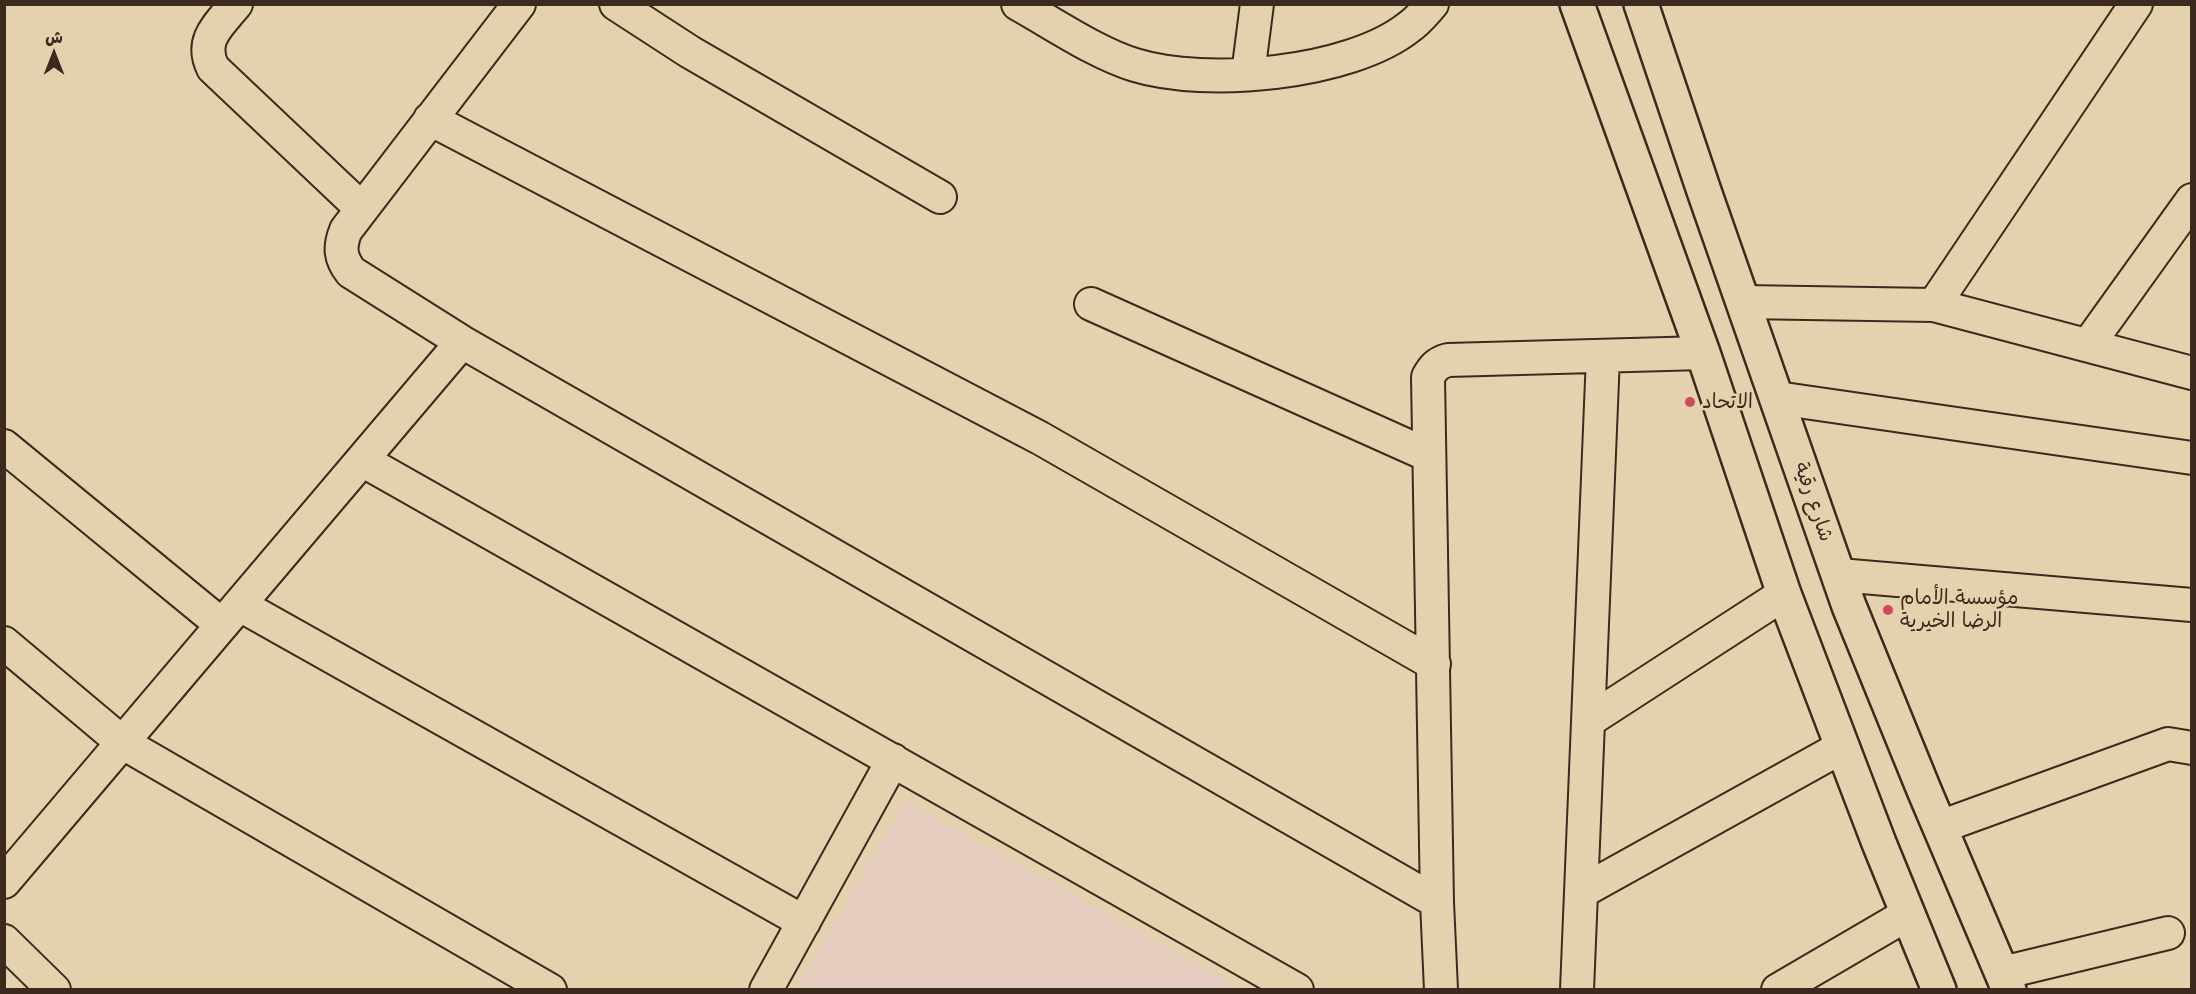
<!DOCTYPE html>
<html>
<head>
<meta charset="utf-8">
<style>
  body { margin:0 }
  #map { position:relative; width:2196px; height:994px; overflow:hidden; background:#e4d2af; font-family:"Playpen Sans","Playpen Sans Arabic",sans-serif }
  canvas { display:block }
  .frame { position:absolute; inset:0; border:6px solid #3b2a1e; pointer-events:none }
  .north { position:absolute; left:24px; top:24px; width:60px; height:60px; -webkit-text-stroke:4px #e4d2af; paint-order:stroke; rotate:0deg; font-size:16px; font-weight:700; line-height:24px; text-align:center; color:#3b2a1e }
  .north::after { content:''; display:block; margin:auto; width:21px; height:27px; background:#3b2a1e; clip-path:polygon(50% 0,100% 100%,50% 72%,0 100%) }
</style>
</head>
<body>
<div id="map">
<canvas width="2196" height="994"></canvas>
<div class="frame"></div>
<div class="north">ش</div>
</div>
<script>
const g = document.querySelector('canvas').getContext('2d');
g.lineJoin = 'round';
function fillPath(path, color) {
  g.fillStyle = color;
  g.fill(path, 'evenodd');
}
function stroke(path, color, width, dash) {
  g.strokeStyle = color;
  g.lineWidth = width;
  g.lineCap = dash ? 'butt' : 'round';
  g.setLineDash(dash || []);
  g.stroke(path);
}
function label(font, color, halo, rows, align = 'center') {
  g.font = font + ' "Playpen Sans","Playpen Sans Arabic",sans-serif';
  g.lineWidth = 5;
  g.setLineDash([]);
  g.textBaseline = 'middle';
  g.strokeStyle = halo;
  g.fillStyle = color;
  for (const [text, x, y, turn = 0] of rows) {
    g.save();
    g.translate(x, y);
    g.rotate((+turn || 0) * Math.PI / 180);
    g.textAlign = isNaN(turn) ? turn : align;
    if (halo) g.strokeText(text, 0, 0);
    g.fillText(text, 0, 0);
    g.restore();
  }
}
const built = new Path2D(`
  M905 801 1242 989H796Z`);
const minor = new Path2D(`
  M236 4C219 25 199 40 213 68L362 209
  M519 4 346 230C339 247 340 258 351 272L462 342 1437 902
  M616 4 690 52 940 197
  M1018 4C1054 24 1096 53 1135 65 1206 87 1350 74 1409 27 1418 21 1425 12 1432 4
  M1248 74 1257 4
  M430 119 1040 438 1434 664
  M1743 302 1934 305 2192 373
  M1091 304 1428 455
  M1934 305 2136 4
  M2088 345 2192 200
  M1777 398 2192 458
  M4 446 222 625
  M362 460 1297 990
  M1839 575 2192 605
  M240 605 804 922
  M4 643 123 743 550 990
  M1588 721 1784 594
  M1940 827 2168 744 2192 748
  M4 882 462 342
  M1581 892 1842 747
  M4 941 54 990
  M2002 973 2168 933
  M766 990 893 760
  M1441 990 1437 902 1428 377C1433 368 1437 363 1448 360L1703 353
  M1577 990 1603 356
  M1778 990 1908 914`);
const tertiary = new Path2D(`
  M1577 4 1703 353 1784 594 1879 843 1939 990
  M1641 4 1704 191 1849 606 1924 790 2009 990`);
const markers = [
  [1690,402,6,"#d1495b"],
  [1888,610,6,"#d1495b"]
];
const poiNames = [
  ["الاتحاد",1702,402],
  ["مؤسسة الأمام",1900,598],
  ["الرضا الخيرية",1900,621]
];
const streetNames = [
  ["شارع رقية",1813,502,71]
];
fillPath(built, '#e6cdc0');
stroke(minor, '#3b2a1e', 36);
stroke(tertiary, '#3b2a1e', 38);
stroke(minor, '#e4d2af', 32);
stroke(tertiary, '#e4d2af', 33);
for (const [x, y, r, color] of markers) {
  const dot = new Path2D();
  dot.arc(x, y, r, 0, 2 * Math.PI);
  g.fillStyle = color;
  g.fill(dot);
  stroke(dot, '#e4d2af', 2);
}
label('20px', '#3b2a1e', '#e4d2af', poiNames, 'left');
label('20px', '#3b2a1e', '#e4d2af', streetNames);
</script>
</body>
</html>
